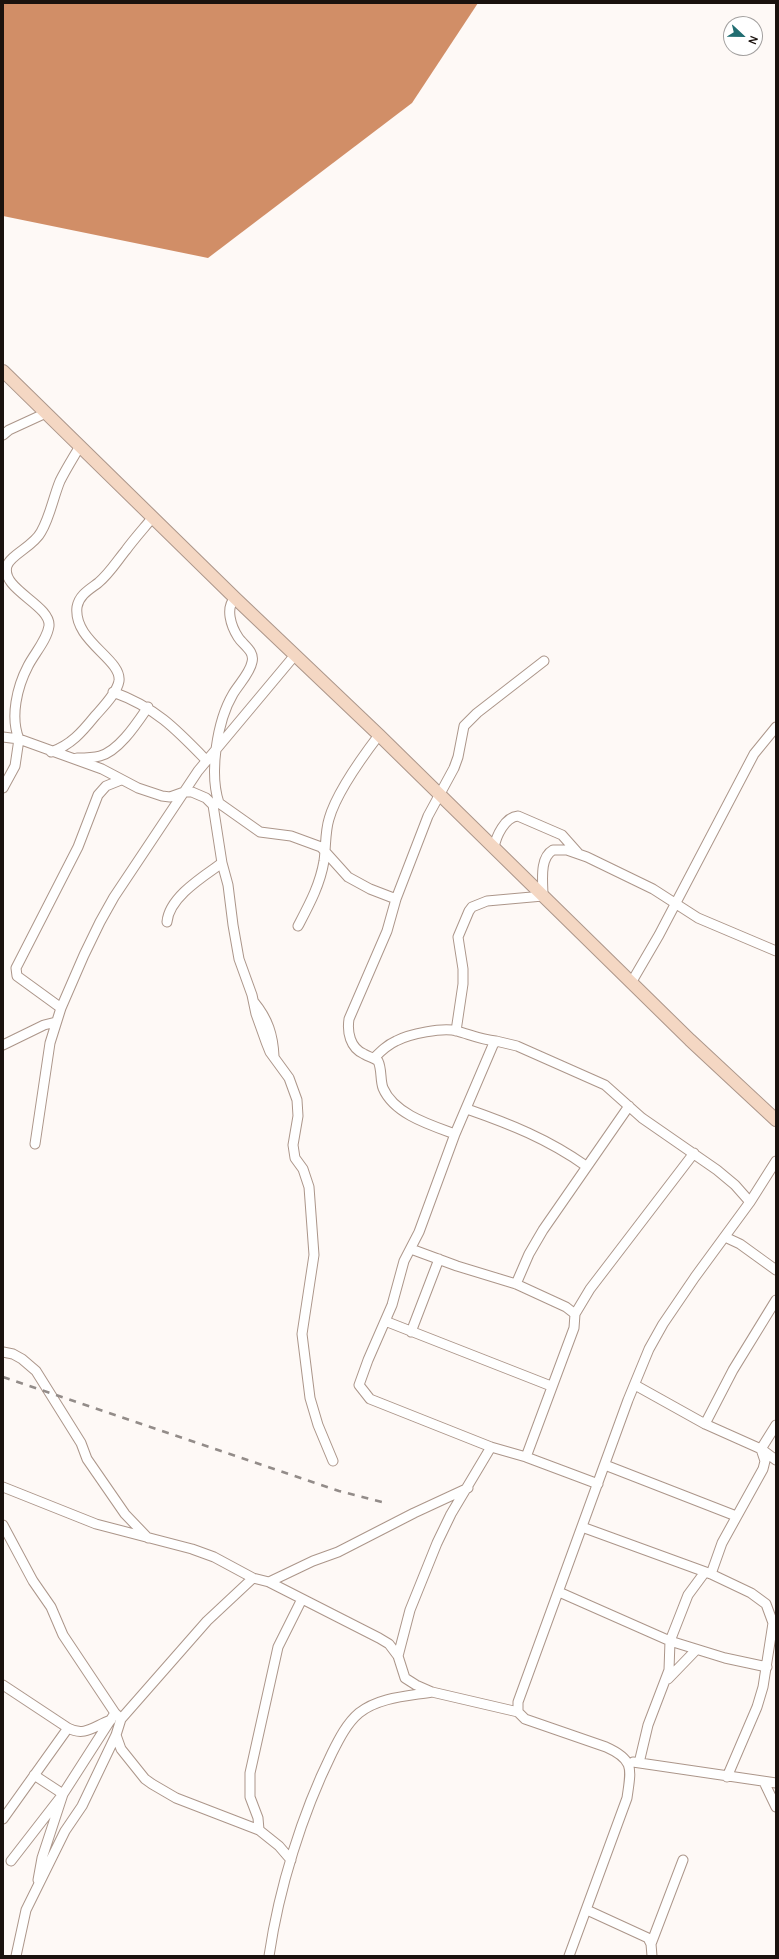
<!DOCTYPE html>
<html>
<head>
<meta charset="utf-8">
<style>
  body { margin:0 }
  #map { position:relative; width:779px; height:1959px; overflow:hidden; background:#fef9f6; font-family:Manrope,sans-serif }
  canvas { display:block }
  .frame { position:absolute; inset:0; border:4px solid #1a120e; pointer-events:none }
  .north { position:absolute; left:723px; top:16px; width:40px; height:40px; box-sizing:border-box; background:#fff; border:1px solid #a3a09f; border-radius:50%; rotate:112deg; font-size:11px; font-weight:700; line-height:16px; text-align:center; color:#1a120e }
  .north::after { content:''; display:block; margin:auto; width:14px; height:18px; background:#216d71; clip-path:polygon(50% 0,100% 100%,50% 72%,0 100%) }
</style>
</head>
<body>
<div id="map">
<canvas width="779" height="1959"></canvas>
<div class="frame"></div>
<div class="north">N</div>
</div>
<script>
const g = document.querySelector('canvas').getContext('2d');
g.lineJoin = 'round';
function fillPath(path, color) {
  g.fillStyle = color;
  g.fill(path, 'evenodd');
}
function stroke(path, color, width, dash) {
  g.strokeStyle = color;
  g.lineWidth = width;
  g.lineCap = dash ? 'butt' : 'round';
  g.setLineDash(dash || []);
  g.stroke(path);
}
const water = new Path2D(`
  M3 3H478L412 103 208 258 3 216Z`);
const minor = new Path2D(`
  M3 435 9 430 46 413
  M80 446C73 458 66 469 60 481 53 498 50 517 41 532 34 546 10 555 7 566 0 589 51 605 49 626 47 640 34 654 28 666 17 687 10 717 19 739L102 769 138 788 162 796 170 797 184 792H192L206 798 213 805 222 863 228 885 233 925 239 959 252 995 256 1014 266 1042 270 1052 289 1078 297 1100 298 1116 293 1145 295 1158 303 1169 309 1187 314 1255 302 1334 310 1398 318 1425 333 1461
  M235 598C225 608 231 626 238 637 243 645 255 651 252 662 250 673 239 684 233 694 217 721 209 773 219 803L260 832 291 836 321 847 348 877 370 889 396 899
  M113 692C155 707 176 729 206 760
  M3 737 19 739 15 766 3 788
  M51 752C71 745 82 732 95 716 103 707 117 693 119 681 122 659 73 641 77 607 79 595 90 589 98 583 109 574 117 561 126 550 134 539 144 528 153 517
  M77 758C84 758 93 758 100 756 119 751 137 723 148 707
  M494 848C496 836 505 817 518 816L562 835 578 853
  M167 922C169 897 204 876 222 863
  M298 926C309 905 320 885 324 861 326 847 325 832 329 819 336 794 363 756 379 735
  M631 983 659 935 754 754 776 727
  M254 1002C268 1019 273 1035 274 1056
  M61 1008 17 976 16 968 78 847 98 795 106 786 121 780
  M456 1031 463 984V969L458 937 469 911 472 907 487 901 543 896C543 882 539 858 553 850H567L587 857 653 889 698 918 776 951
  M3 1045 44 1025 56 1022
  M374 1058C381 1051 387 1045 396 1041 409 1034 443 1027 457 1031 471 1035 482 1040 496 1041
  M467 1109C510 1124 548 1139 586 1166
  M455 1134C430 1125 394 1114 383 1088 380 1080 382 1069 378 1061 374 1058 369 1057 364 1054 350 1048 347 1032 349 1019L387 931 396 899 428 816 454 768 458 757 464 726 477 713 544 661
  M35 1144 50 1043 61 1008 84 955 100 922 114 897 198 771 295 655
  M725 1237 740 1244 776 1270
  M411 1249 457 1266 516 1284 566 1307 575 1314 574 1328 526 1457
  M516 1284 529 1254 543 1230 629 1106
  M575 1314 590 1289 694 1153
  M385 1321 551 1386
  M411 1332 439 1259
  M3 1352 13 1354 22 1359 36 1371 81 1443 87 1459 125 1514 148 1538
  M635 1385 705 1424 761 1449 765 1461 763 1469 722 1543 711 1574
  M705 1424 733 1370 776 1300
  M776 1425 761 1449 776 1460
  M491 1447 451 1514 437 1543 410 1610 398 1656 405 1678 416 1685 432 1692 518 1712
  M605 1465 736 1516
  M598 1484 526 1457 491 1447 370 1399 359 1385 368 1360 392 1305 404 1261 419 1232 455 1134 493 1045 496 1041 517 1046 605 1085 642 1118 717 1170 735 1185 750 1202
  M3 1487 96 1524 192 1549 214 1557 253 1578 269 1582 379 1638 389 1644 398 1656
  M3 1525 33 1581 51 1607 63 1635 115 1713 121 1719
  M582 1527 711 1574 751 1593 766 1604 773 1623 763 1687 757 1707 727 1777
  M705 1572 688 1595 670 1641 725 1658 767 1667
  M269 1582 313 1561 338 1552 414 1513 468 1488
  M559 1592 670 1641 669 1670 648 1725 639 1763
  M668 1679 696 1650
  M3 1685 68 1728C85 1737 94 1726 111 1720
  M116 1735 121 1749 145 1779 152 1784 176 1798 259 1830 279 1846 291 1860
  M633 1762 776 1783
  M34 1775 63 1794 42 1858 38 1880
  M764 1782 776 1807
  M3 1819 68 1728
  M259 1830 258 1818 250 1797V1773L278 1647 302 1599
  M11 1861 63 1794 115 1713
  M587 1910 648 1938 651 1944 652 1956
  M651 1944 683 1860
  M16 1956 26 1910 65 1831 82 1806 116 1735 121 1719 207 1621 253 1578
  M269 1956C279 1888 302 1814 332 1753 339 1739 347 1723 359 1713 379 1697 409 1696 432 1692
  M569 1956 627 1798C631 1769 635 1760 606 1747L525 1719 518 1712V1702L628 1400 649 1349 663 1324 695 1277 750 1202 776 1161`);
const secondary = new Path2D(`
  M3 371 235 598 379 735 690 1040 776 1120`);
const rail = new Path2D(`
  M3 1377 339 1491 382 1502`);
fillPath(water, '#d18e67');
stroke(minor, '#ac968a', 11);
stroke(secondary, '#ac968a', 14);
stroke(minor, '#fff', 9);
stroke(secondary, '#f4d7c3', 12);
stroke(rail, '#938c89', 2.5, [7, 7]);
</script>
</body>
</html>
